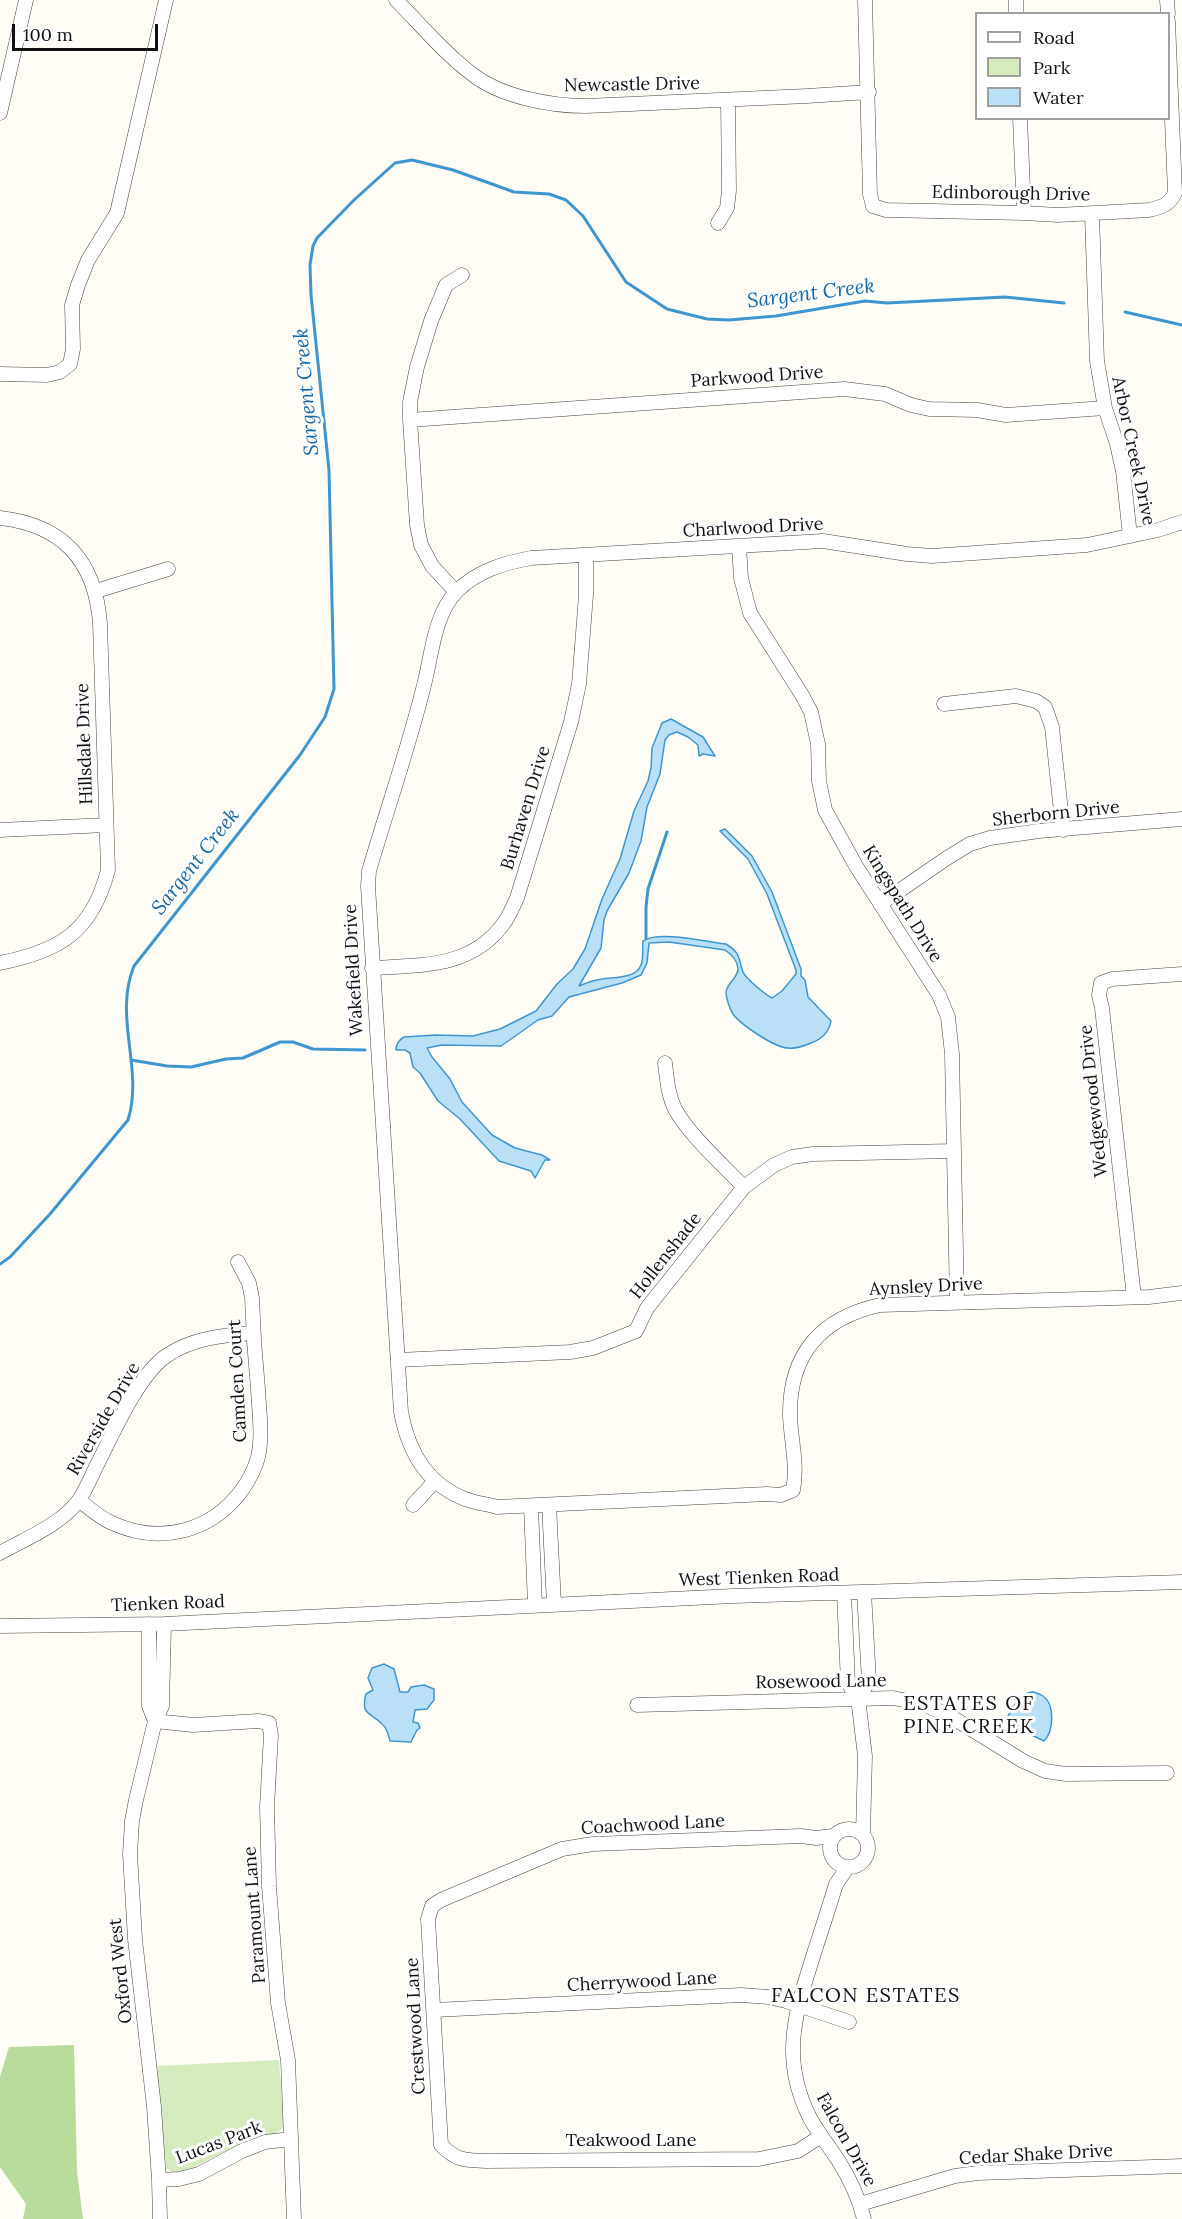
<!DOCTYPE html>
<html>
<head>
<meta charset="utf-8">
<style>
  body { margin:0 }
  #map { position:relative; width:1182px; height:2219px; overflow:hidden; background:#fffdf5; font-family:Lora,serif }
  canvas { display:block }
  .legend { position:absolute; left:975px; top:12px; width:195px; height:108px; box-sizing:border-box; background:#fff; border:2px solid #a0a0a0; margin:0; padding:8px 10px; list-style:none; font-size:18px; color:#111 }
  .legend li { display:flex; align-items:center; gap:12px; height:30px }
  .legend b { width:30px; border:2px solid #a0a0a0 }
  .scale { position:absolute; left:12px; top:24px; width:146px; height:27px; box-sizing:border-box; border:3px solid #111; border-top:0; padding-left:8px; font-size:18px; line-height:21px; white-space:nowrap; color:#111; -webkit-text-stroke:4px #fff; paint-order:stroke }
</style>
</head>
<body>
<div id="map">
<canvas width="1182" height="2219"></canvas>
<ul class="legend">
<li><b style="height:8px;background:#fff"></b>Road</li>
<li><b style="height:16px;background:#d5ebbd"></b>Park</li>
<li><b style="height:16px;background:#b9e0f7"></b>Water</li>
</ul>
<div class="scale">100 m</div>
</div>
<script>
const g = document.querySelector('canvas').getContext('2d');
g.lineJoin = 'round';
function fillPath(path, color) {
  g.fillStyle = color;
  g.fill(path, 'evenodd');
}
function stroke(path, color, width, dash) {
  g.strokeStyle = color;
  g.lineWidth = width;
  g.lineCap = dash ? 'butt' : 'round';
  g.setLineDash(dash || []);
  g.stroke(path);
}
function label(font, color, halo, rows, align = 'center') {
  g.font = font + ' Lora,serif';
  g.lineWidth = 6;
  g.setLineDash([]);
  g.textBaseline = 'middle';
  g.strokeStyle = halo;
  g.fillStyle = color;
  for (const [text, x, y, turn = 0] of rows) {
    g.save();
    g.translate(x, y);
    g.rotate((+turn || 0) * Math.PI / 180);
    g.textAlign = isNaN(turn) ? turn : align;
    if (halo) g.strokeText(text, 0, 0);
    g.fillText(text, 0, 0);
    g.restore();
  }
}
const green = new Path2D(`
  M279 2060 284 2127 276 2133 248 2140 194 2167 174 2173 166 2168 157 2066Z`);
const forest = new Path2D(`
  M74 2045 77 2171 83 2219H23L26 2204 0 2167V2077L9 2047Z`);
const water = new Path2D(`
  M671 719 703 737 715 756 703 754 699 756 698 745 688 737 677 732 669 735 665 740 660 774 647 807 641 841 629 873 607 911 604 920 601 948 579 986C586 983 594 980 602 979 614 977 636 979 641 965 644 958 642 948 643 941 659 930 707 942 726 944 741 953 738 958 743 972 746 979 766 995 772 998L782 991 796 974V970L767 894 748 859 720 831 725 829 752 856 772 892 801 969V976L805 980 808 997 831 1021C829 1033 822 1039 811 1043 804 1046 795 1049 788 1048 775 1048 740 1024 733 1014 730 1009 726 999 726 992 727 983 739 977 738 968 737 959 731 954 725 950L669 942 649 943 647 963 641 975 622 983 569 997 552 1016 538 1020 501 1046 442 1045 427 1048 432 1057 450 1079 462 1102 492 1135 515 1148 542 1155 550 1160H545L535 1178 531 1171 499 1161 460 1119 438 1101 420 1073 413 1067 410 1053 405 1050H396C396 1045 399 1040 404 1037L436 1035 473 1036 500 1029 536 1011 557 984 573 969 585 949 602 899 620 859 634 811 648 781 651 768 652 748 662 723Z
  M384 1664 394 1669 400 1692H408L411 1687 424 1685 434 1689V1700L427 1709 415 1710 413 1722 418 1723 420 1728 417 1730 411 1742 390 1741C388 1735 388 1729 382 1724 372 1713 360 1716 366 1694L373 1690 368 1678 372 1668Z
  M1033 1692C1036 1693 1040 1694 1043 1696 1055 1704 1054 1731 1044 1741L1013 1726 1008 1716C1015 1705 1019 1693 1033 1692Z`);
const stream = new Path2D(`
  M1125 312 1182 325
  M646 938V907L648 889 667 832
  M131 1060 167 1066 191 1067 226 1059 243 1058 280 1042H293L313 1049 365 1050
  M0 1264 10 1257 50 1214 128 1120C144 1069 113 1017 134 966L300 755 325 717 334 689 329 470 311 295 310 265 313 246 317 238 354 200 395 163 412 160 453 170 514 192 549 194 566 200 583 216 626 282 667 309 707 319 729 320 776 316 865 301 887 303 1005 297 1064 303`);
const minor = new Path2D(`
  M396 0C421 25 444 53 472 74 501 97 551 106 586 106L807 96 869 92
  M865 0 870 194 873 206 886 210 1024 213 1058 215 1149 210C1162 207 1169 205 1175 193L1168 21
  M1016 0V14
  M1167 0 1168 14
  M0 113 26 0
  M1020 118 1024 213
  M1092 215 1097 361 1105 408 1117 444 1123 471 1130 536
  M718 223 727 208 729 191 728 100
  M0 374 47 375 60 372 70 364 73 349 72 305 78 285 88 260 117 213 166 0
  M410 420 844 389 885 394 911 405 929 409 977 410 1006 415 1105 408
  M0 518C62 525 95 560 100 623L108 870C92 932 60 951 0 963
  M1182 522 1158 530 1087 545 932 556 907 554 823 541 531 558C504 563 477 571 457 591 435 613 432 652 425 681 410 744 387 809 369 871L368 886 401 1412C408 1450 426 1484 465 1499 475 1503 487 1504 497 1507L767 1494 781 1495 793 1490C798 1466 791 1441 790 1416 789 1354 821 1318 880 1305L1149 1297 1182 1293
  M739 546 741 578 750 613 802 695 811 712 818 744 819 781 825 810 856 866 939 995 948 1017 952 1054 957 1302
  M96 591 168 569
  M456 592 432 566 421 545 417 525 410 420V402L417 367 431 321 446 285 462 275
  M944 704 1016 696 1036 701 1045 707 1052 727 1063 830
  M0 830 106 825
  M880 904 947 858 970 844 990 838 1039 831 1182 819
  M372 968C422 965 472 968 504 923 509 916 513 907 517 898L571 722 579 684 586 595V555
  M665 1063C667 1079 668 1095 675 1109 689 1135 723 1165 744 1187
  M1134 1297 1102 1008 1099 995 1101 983 1112 979 1182 974
  M398 1360 570 1352 593 1348 636 1331 647 1308 744 1187 774 1165 792 1157 813 1154 953 1151
  M79 1500C89 1508 100 1518 112 1523 160 1545 211 1532 242 1490 249 1480 255 1469 258 1457 263 1436 259 1411 258 1389 255 1359 253 1329 252 1298L249 1283 238 1262
  M413 1505 435 1481
  M549 1505 554 1604
  M531 1506 535 1605
  M0 1553C25 1539 62 1524 79 1500 87 1488 93 1472 100 1459 115 1429 139 1375 166 1356 192 1338 224 1335 253 1333
  M844 1593 848 1683 858 1698 865 1756 863 1834
  M149 1624V1706L155 1721
  M0 1626 164 1624 733 1596 1182 1582
  M858 1698 869 1681 864 1592
  M637 1705 893 1698 923 1704 950 1716 1023 1761 1045 1771 1066 1774 1167 1773
  M155 1721 193 1725 258 1721 269 1723 271 1735 267 1807 269 1886 278 2003 288 2060 294 2219
  M830 1848a19 19 0 1 1 38 0a19 19 0 1 1-38 0Z
  M848 1867 836 1884C828 1911 819 1937 811 1963 793 2019 782 2063 810 2118 818 2133 829 2146 838 2160 850 2179 859 2198 864 2219
  M434 2010 741 1995 769 1997 786 2001 849 2022
  M821 2136 798 2151 759 2159 486 2161C464 2160 457 2161 441 2145L428 1919 432 1906 441 1900 562 1849 593 1844 801 1836 816 1838 833 1836
  M159 2180 179 2179 199 2174 242 2151 265 2142 291 2139
  M860 2204 955 2176 978 2173 1182 2166
  M160 2219 159 2180 154 2107 135 1939 130 1854 132 1821 136 1800 155 1721 162 1706 164 1624`);
const streetNames = [
  ["Newcastle Drive",632,85,-1],
  ["Edinborough Drive",1011,194,1],
  ["Parkwood Drive",757,377,-4],
  ["Arbor Creek Drive",1133,451,78],
  ["Charlwood Drive",753,528,-3],
  ["Hillsdale Drive",85,744,-92],
  ["Burhaven Drive",526,808,-73],
  ["Sherborn Drive",1056,814,-6],
  ["Kingspath Drive",902,904,58],
  ["Wakefield Drive",354,970,-93],
  ["Wedgewood Drive",1094,1101,-96],
  ["Hollenshade",666,1256,-52],
  ["Aynsley Drive",926,1287,-3],
  ["Camden Court",238,1381,-93],
  ["Riverside Drive",104,1419,-60],
  ["West Tienken Road",759,1578,-2],
  ["Tienken Road",168,1604,-2],
  ["Rosewood Lane",821,1682,-1],
  ["Coachwood Lane",653,1825,-3],
  ["Paramount Lane",255,1915,-94],
  ["Oxford West",121,1971,-96],
  ["Cherrywood Lane",642,1982,-3],
  ["Crestwood Lane",416,2026,-93],
  ["Falcon Drive",846,2140,61],
  ["Teakwood Lane",631,2141],
  ["Lucas Park",219,2143,-21],
  ["Cedar Shake Drive",1036,2155,-3]
];
const waterNames = [
  ["Sargent Creek",811,294,-7],
  ["Sargent Creek",307,392,-95],
  ["Sargent Creek",196,862,-52]
];
const neighbourhoodNames = [
  ["ESTATES OF",969,1704],
  ["PINE CREEK",969,1727],
  ["FALCON ESTATES",866,1996]
];
fillPath(green, '#d5ebbd');
fillPath(forest, '#b9dc9c');
fillPath(water, '#b9e0f7');
stroke(water, '#3f96cf', 1.5);
stroke(stream, '#3f96cf', 3);
stroke(minor, '#444', 15);
stroke(minor, '#fff', 14);
label('18px', '#111', '#fff', streetNames);
label('italic 20px', '#1768a6', '#fff', waterNames);
g.letterSpacing = '1.5px';
label('20px', '#111', '#fff', neighbourhoodNames);
g.letterSpacing = '0px';
</script>
</body>
</html>
